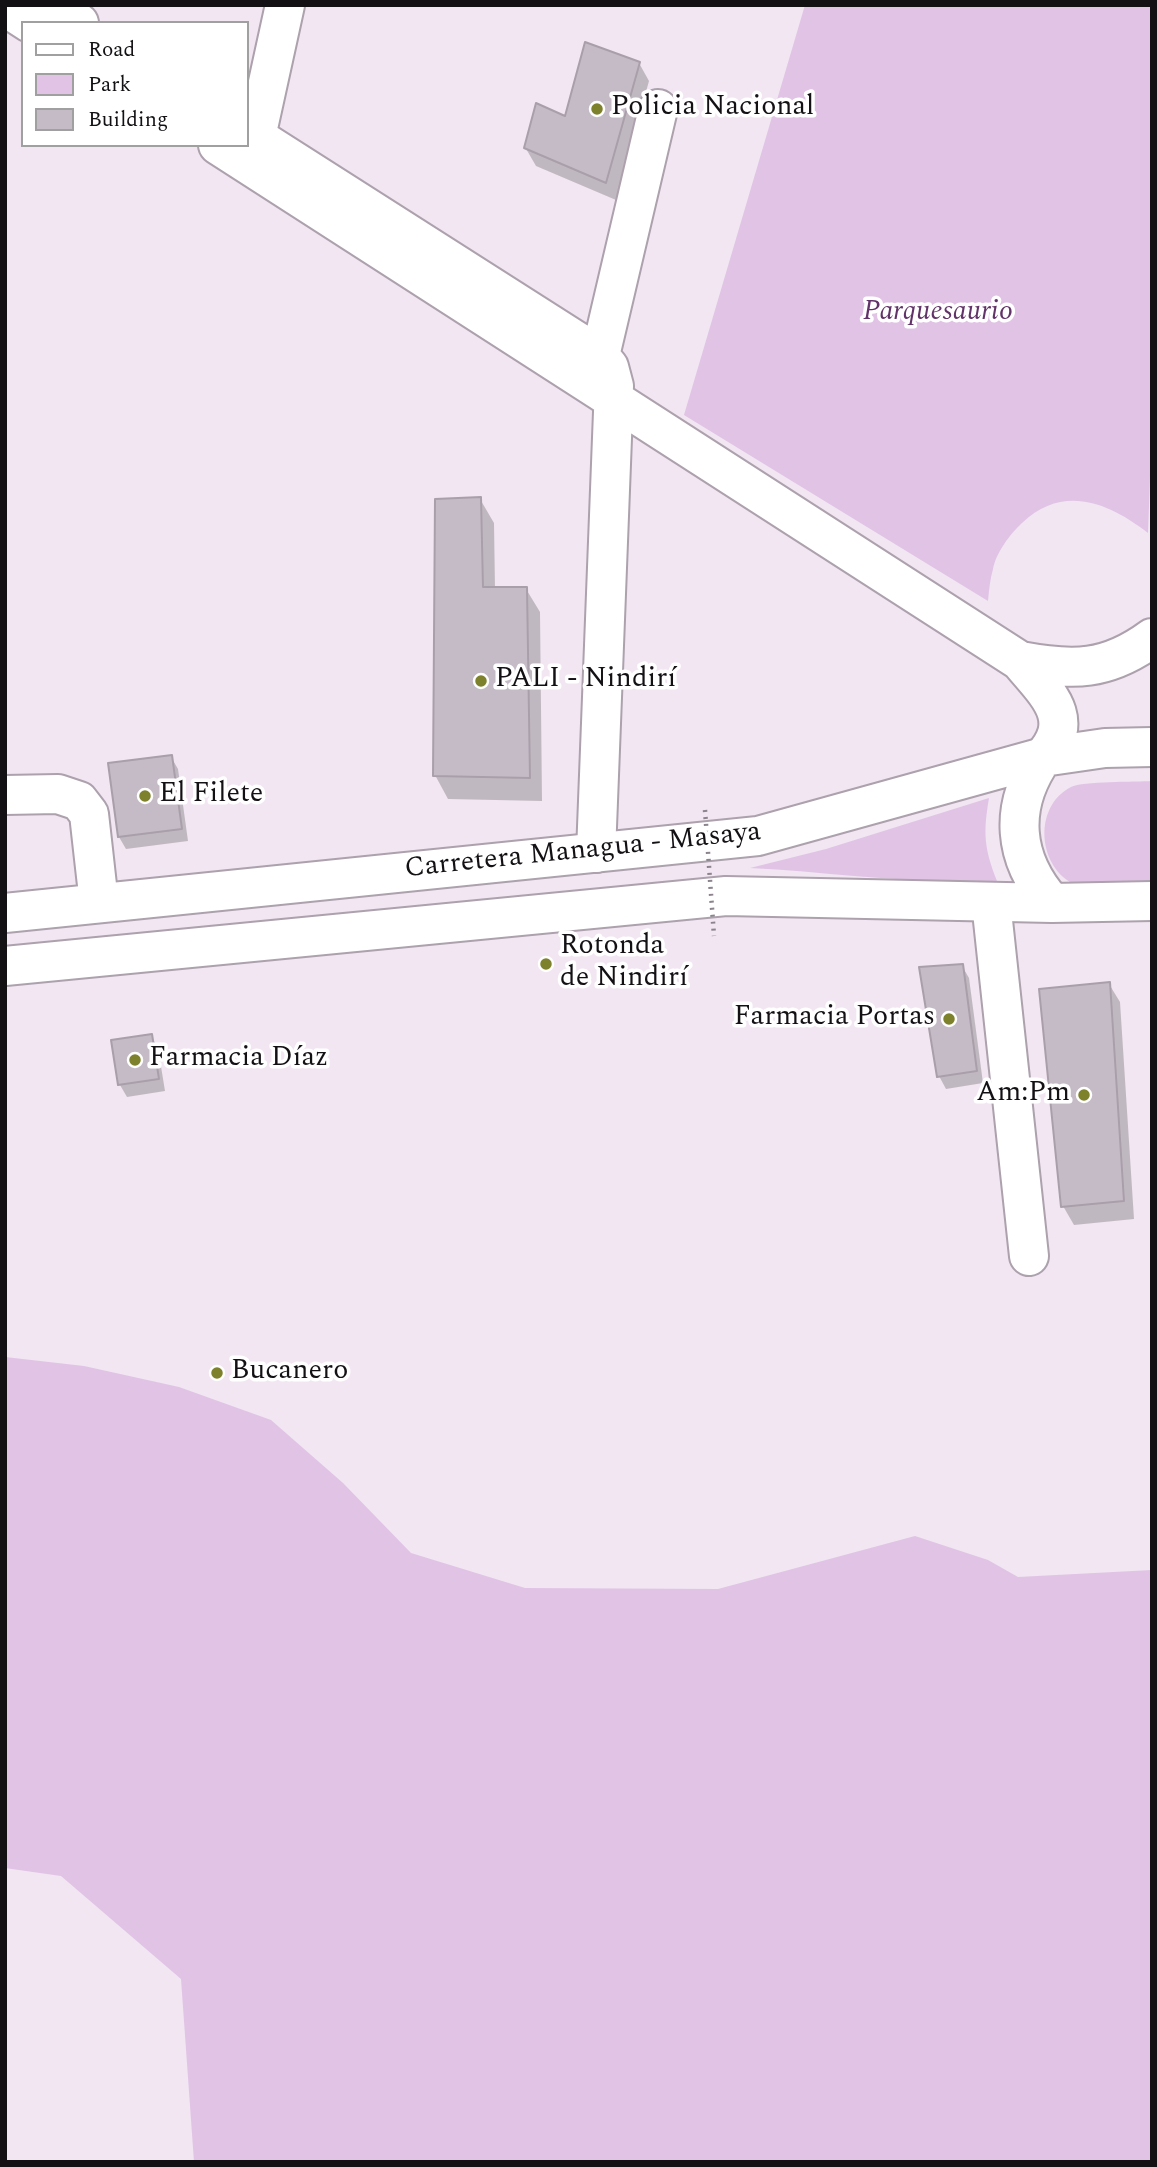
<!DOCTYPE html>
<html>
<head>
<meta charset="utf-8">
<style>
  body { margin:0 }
  #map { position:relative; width:1157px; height:2167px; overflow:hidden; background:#f1e6f2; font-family:Spectral,serif }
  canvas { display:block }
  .frame { position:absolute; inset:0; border:7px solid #141115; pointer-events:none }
  .legend { position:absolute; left:21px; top:21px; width:228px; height:126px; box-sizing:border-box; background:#fff; border:2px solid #a1a0a1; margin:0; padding:9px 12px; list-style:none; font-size:21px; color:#141115 }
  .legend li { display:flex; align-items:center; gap:14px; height:35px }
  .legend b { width:35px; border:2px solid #a1a0a1 }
</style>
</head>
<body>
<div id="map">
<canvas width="1157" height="2167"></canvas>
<div class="frame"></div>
<ul class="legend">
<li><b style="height:9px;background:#fff"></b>Road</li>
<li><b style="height:19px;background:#e1c3e5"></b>Park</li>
<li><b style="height:19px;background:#c5bbc7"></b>Building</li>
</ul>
</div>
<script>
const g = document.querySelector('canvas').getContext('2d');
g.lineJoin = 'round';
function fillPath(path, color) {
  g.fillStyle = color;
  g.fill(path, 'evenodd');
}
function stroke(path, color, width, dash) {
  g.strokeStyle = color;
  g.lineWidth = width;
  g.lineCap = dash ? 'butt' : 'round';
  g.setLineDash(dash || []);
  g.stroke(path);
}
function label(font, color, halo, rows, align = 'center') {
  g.font = font + ' Spectral,serif';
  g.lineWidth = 7;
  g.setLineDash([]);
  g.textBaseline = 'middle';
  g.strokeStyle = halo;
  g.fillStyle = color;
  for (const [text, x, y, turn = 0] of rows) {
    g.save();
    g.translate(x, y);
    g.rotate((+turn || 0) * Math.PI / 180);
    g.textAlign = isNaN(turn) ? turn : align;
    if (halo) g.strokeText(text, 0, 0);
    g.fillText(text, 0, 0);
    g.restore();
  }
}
const green = new Path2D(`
  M805 5H1152V422L1148 533C1108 502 1063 484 1022 523 1010 534 996 553 993 569 990 579 989 590 988 601L684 415Z
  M1152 781V883C1138 884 1086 889 1076 885 1038 869 1032 807 1071 787 1083 781 1135 782 1152 781Z
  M989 798C983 833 984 848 997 881 915 885 832 872 750 868L826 849Z
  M5 1357 84 1366 179 1387 271 1420 343 1483 411 1553 525 1588 718 1589 915 1536 988 1560 1018 1577 1152 1570V2162H194L181 1979 61 1876 5 1868Z`);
const shadow = new Path2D(`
  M639 63 649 81 616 200 536 166 525 147Z
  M480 499 494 523 495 589H526L540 612 542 801 448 799 435 775Z
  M171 757 178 769 188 841 126 849 119 837Z
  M962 966 969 978 983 1083 946 1089 939 1076Z
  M1109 984 1120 1002 1134 1219 1074 1225 1063 1206Z
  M151 1036 158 1048 165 1091 127 1097 120 1085 113 1042Z`);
const building = new Path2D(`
  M585 42 640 62 606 183 524 148 536 103 565 116Z
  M481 497 483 587H527L530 778 433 776 435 499Z
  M172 755 182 829 118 837 108 763Z
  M963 964 977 1071 937 1077 919 967Z
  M1110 982 1124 1201 1061 1207 1039 989Z
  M152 1034 159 1079 118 1085 111 1040Z`);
const minor = new Path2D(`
  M52 5 79 23
  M5 7 30 23
  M247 131 600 356 609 367 614 386 596 853
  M218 145 1020 661C1046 693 1078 718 1043 757
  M251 160 285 5
  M600 356 658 109
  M1020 661C1073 671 1107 671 1152 638
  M5 795 58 794 79 801 89 814 99 903
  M991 902 1029 1256`);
const highway = new Path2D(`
  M1043 757C1008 807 1013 859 1052 903
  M5 913 758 836 1043 757 1105 748 1152 747
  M5 966 726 896 1052 903 1152 901`);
const pathBridge = new Path2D(`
  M705 810 714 936`);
const markers = [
  [597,109,7,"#7d812c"],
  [481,681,7,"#7d812c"],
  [145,796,7,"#7d812c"],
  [546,964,7,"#7d812c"],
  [949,1019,7,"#7d812c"],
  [135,1060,7,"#7d812c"],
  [1084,1095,7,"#7d812c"],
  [217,1373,7,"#7d812c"]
];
const poiNames = [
  ["Policia Nacional",611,109],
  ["PALI - Nindirí",495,681],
  ["El Filete",159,796],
  ["Rotonda",560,948],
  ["de Nindirí",560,980],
  ["Farmacia Portas",935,1019,"right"],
  ["Farmacia Díaz",149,1060],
  ["Am:Pm",1070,1095,"right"],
  ["Bucanero",231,1373]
];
const parkNames = [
  ["Parquesaurio",938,314]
];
const streetNames = [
  ["Carretera Managua - Masaya",583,852,-6]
];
fillPath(green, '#e1c3e5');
fillPath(shadow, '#0003');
fillPath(building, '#c5bbc7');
stroke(building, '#a99faa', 2);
stroke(minor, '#aca1ad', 42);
stroke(highway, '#aca1ad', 42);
stroke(minor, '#fff', 38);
stroke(highway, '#fff', 38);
stroke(pathBridge, '#8b848c', 4.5, [2, 5]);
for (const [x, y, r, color] of markers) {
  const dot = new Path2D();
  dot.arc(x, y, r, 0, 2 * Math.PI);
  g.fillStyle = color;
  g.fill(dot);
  stroke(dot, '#fff', 2.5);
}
label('28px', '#141115', '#fff', poiNames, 'left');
label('italic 28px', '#623368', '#fff', parkNames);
label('28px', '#141115', '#fff', streetNames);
</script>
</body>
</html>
